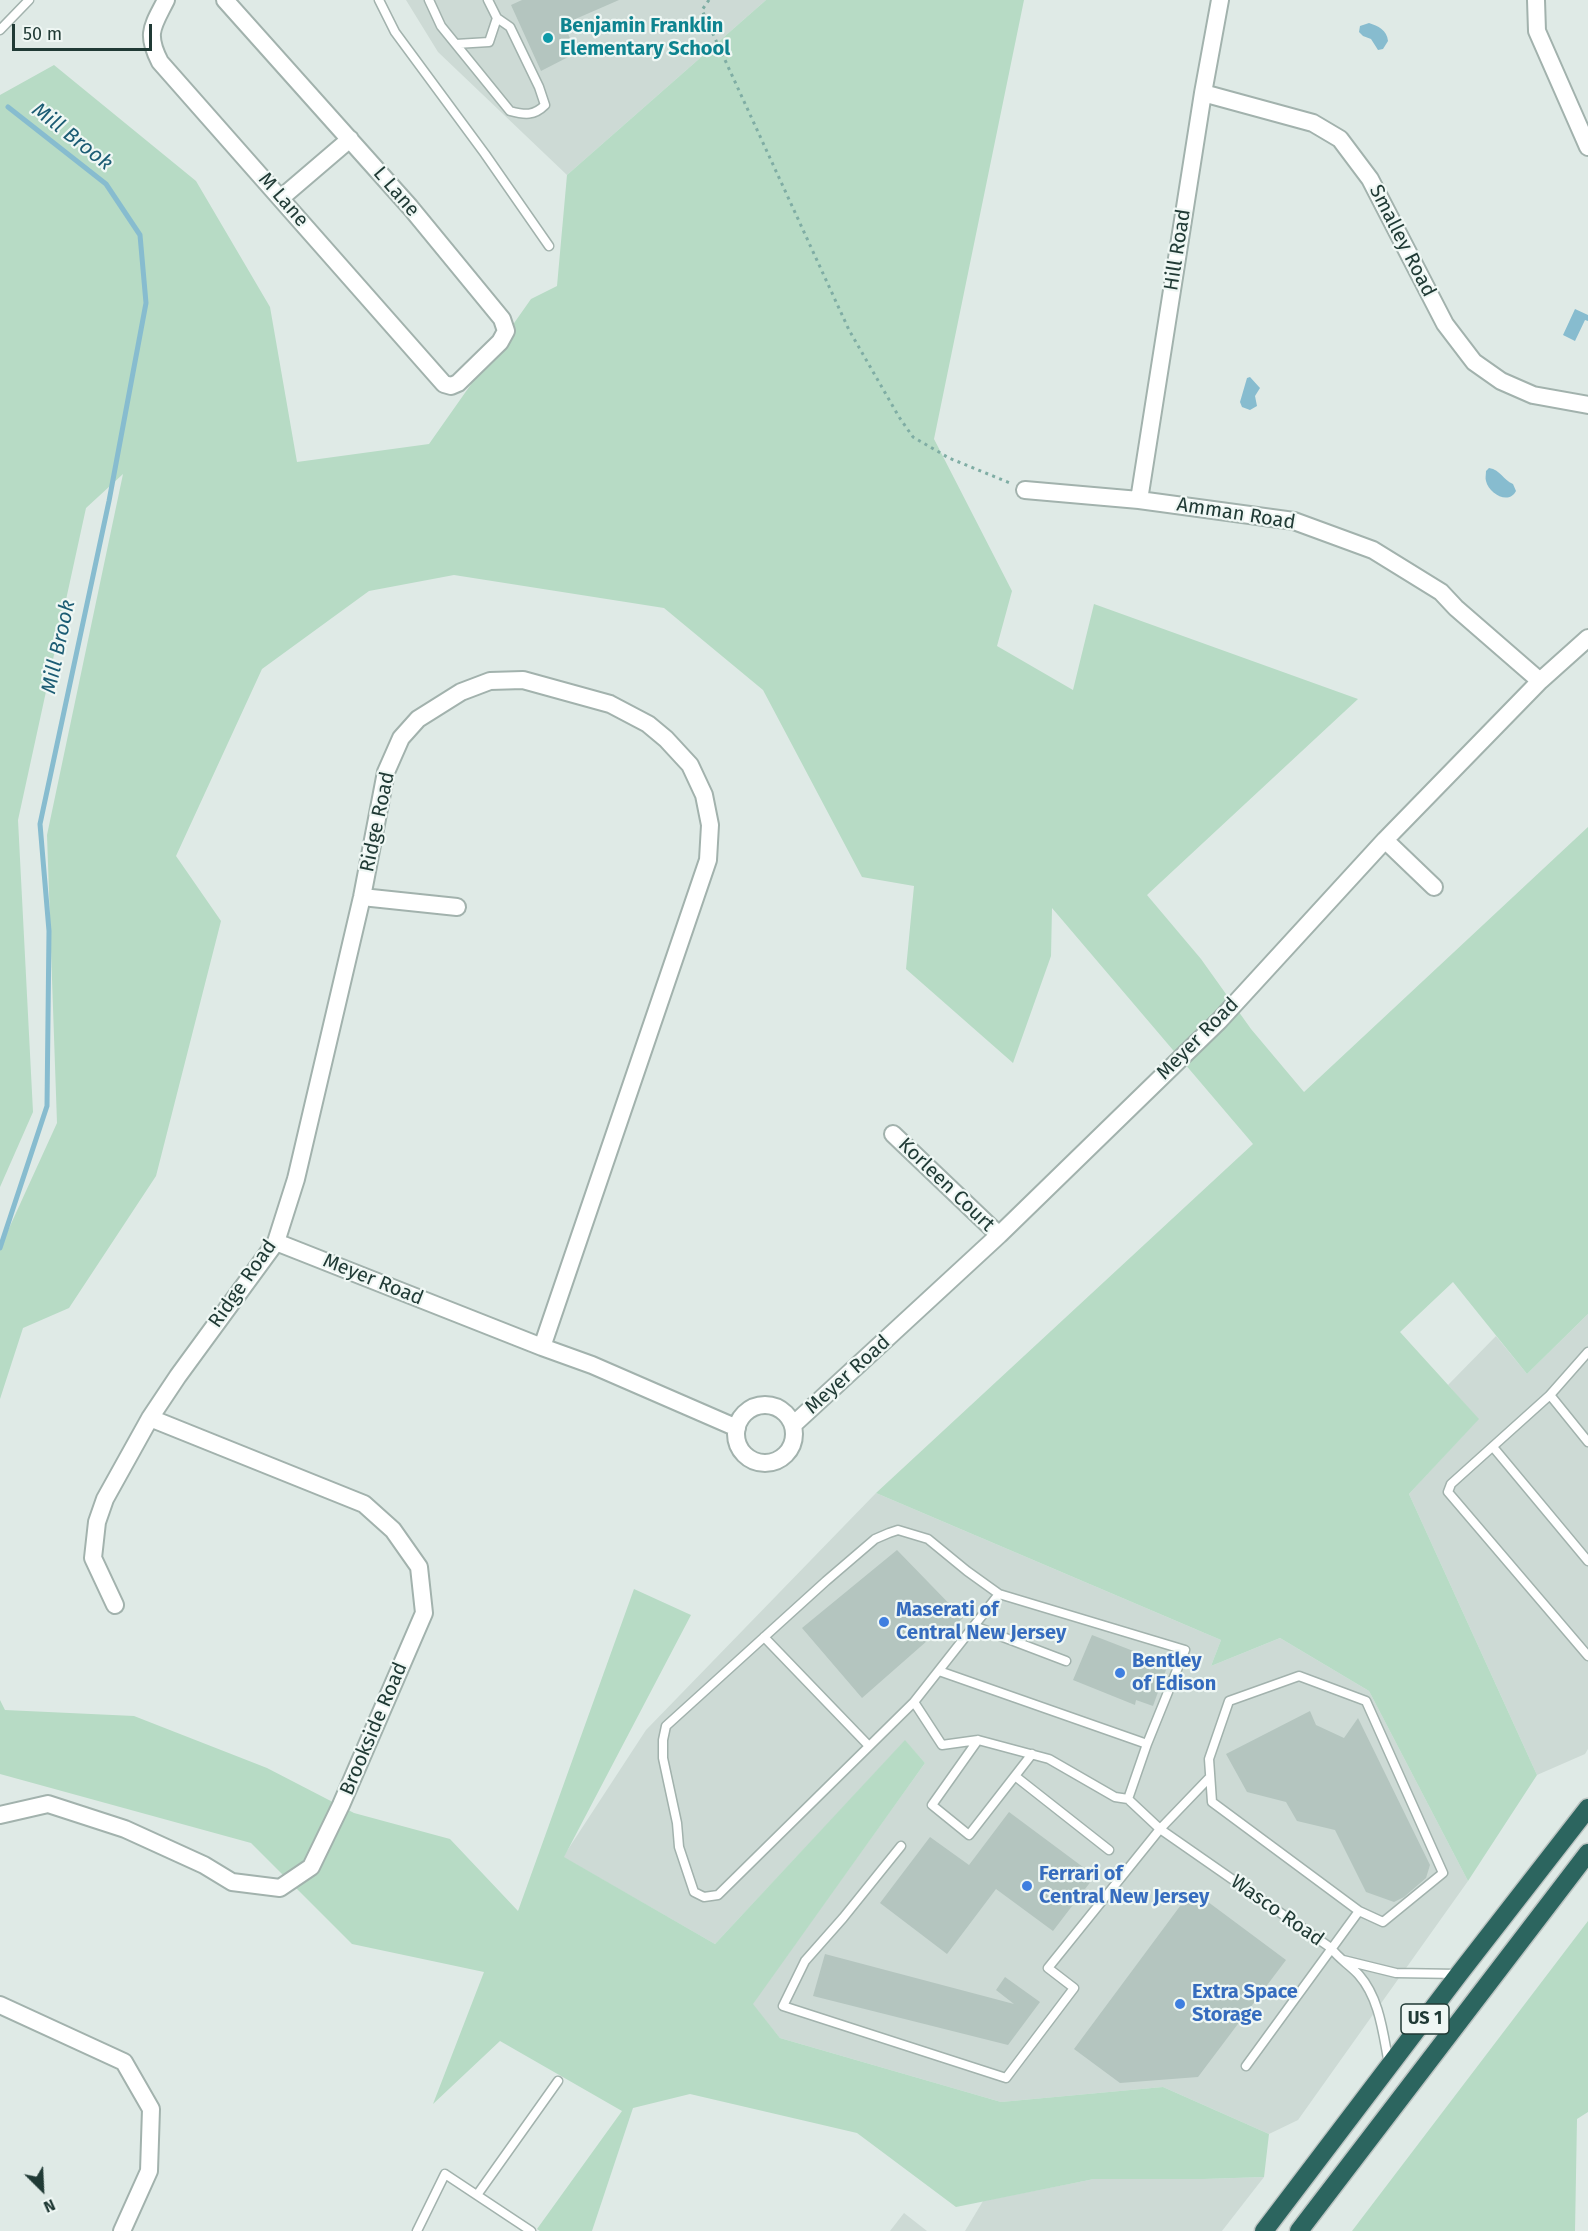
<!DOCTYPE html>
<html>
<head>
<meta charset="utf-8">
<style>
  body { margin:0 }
  #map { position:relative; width:1588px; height:2231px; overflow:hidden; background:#dfeae6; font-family:"Fira Sans",sans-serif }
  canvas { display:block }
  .north { position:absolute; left:12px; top:2159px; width:60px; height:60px; -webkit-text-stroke:4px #eff7f4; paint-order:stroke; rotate:156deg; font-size:16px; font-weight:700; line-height:24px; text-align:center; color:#203a35 }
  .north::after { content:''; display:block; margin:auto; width:21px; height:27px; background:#203a35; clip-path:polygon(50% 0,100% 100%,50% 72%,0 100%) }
  .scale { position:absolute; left:12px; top:24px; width:140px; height:27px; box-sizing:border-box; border:3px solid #203a35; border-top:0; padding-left:8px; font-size:18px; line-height:21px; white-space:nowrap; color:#203a35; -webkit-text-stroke:4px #eff7f4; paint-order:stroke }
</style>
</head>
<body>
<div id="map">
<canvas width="1588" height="2231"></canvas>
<div class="north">N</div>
<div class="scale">50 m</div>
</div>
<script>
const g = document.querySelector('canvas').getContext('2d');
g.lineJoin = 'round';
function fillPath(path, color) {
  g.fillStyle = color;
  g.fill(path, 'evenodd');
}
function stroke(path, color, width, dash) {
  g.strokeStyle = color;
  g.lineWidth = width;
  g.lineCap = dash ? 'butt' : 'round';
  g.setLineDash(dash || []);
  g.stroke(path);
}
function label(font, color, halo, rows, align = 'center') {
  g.font = font + ' "Fira Sans",sans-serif';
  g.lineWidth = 4.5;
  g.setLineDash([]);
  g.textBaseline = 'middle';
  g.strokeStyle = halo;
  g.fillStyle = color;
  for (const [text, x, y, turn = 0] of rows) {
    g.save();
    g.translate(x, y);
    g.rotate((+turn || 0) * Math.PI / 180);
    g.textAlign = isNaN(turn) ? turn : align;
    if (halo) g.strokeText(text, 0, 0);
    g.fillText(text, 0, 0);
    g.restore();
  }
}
const built = new Path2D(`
  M406 0H766L567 175 438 52Z
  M1588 1314V1749L1585 1754 1537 1775 1409 1494 1478 1419 1448 1385 1496 1336 1527 1374Z
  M876 1493 1221 1640 1211 1666 1280 1638 1369 1691 1468 1881 1298 2120 1269 2134 1163 2087 1001 2102 780 2038 752 2004 925 1763 905 1741 715 1944 563 1857 646 1730Z
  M1264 2177 1222 2231H965L983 2201 1094 2179H1204Z
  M904 2213 927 2231H890Z`);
const green = new Path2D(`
  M766 0H1024L934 439 1012 591 997 646 1073 690 1094 604 1358 699 1147 895 1201 959 1251 1029 1304 1092 1588 827V1314L1527 1374 1453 1282 1400 1332 1479 1419 1409 1494 1537 1775 1468 1881 1369 1691 1280 1638 1211 1666 1221 1640 876 1493 1253 1144 1052 908 1051 956 1013 1063 906 969 914 886 862 877 763 690 664 608 454 575 369 591 262 669 176 856 221 921 156 1176 69 1308 23 1328 0 1399V1248L57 1123 47 835 123 474 86 508 18 820 33 1112 0 1187V95L54 65 196 181 270 307 297 462 429 444 531 299 557 286 567 175Z
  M634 1589 691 1615 564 1857 715 1944 905 1740 925 1763 753 2004 780 2038 1001 2102 1163 2087 1269 2134 1264 2177 1204 2179H1094L956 2207 857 2133 690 2094 633 2108 592 2231H540L537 2229 622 2111 500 2041 433 2104 484 1972 352 1944 251 1843 0 1774V1700L5 1710 134 1716 267 1768 354 1813 450 1839 518 1911Z
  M1588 1921V2112L1577 2119 1575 2231H1352Z`);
const water = new Path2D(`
  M1369 23C1378 26 1387 30 1388 41L1383 49 1378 50 1371 39 1363 36 1359 32 1360 26Z
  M1575 309 1588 315V321L1585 320 1575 341 1563 335Z
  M1250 377 1260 388 1255 396 1257 406 1250 410 1242 407 1240 402 1247 378Z
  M1489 468C1501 470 1503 480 1513 484L1516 491C1509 505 1489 494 1486 481 1485 478 1486 475 1486 471Z`);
const stream = new Path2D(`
  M0 1248 47 1106 49 931 40 824 109 501 146 303 140 235 106 184 8 107`);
const building = new Path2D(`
  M522 0H619L564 24 576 53 541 71 511 5Z
  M897 1550 963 1618 947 1632 944 1626 862 1698 802 1628Z
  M1092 1635 1154 1659 1153 1663 1167 1667 1153 1706 1136 1700 1135 1705 1073 1680Z
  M1310 1711 1316 1725 1344 1738 1358 1718 1430 1865 1426 1878 1404 1897 1394 1902 1366 1892 1335 1830 1297 1821 1286 1802 1247 1792 1226 1754Z
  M1009 1812 1095 1876 1053 1931 996 1889 947 1954 880 1903 930 1837 969 1865Z
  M1192 1890 1286 1960 1198 2077 1120 2083 1074 2049Z
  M825 1954 1014 2004 996 1990 1005 1977 1040 2002 1008 2045 813 1996Z`);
const path = new Path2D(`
  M709 0 702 10 849 330 899 417 913 437 949 458 1010 483`);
const lane = new Path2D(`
  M379 0 395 32 485 154 549 246
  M429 0 441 26 510 111C525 115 534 116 545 105L539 87 510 27 497 18
  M0 30 29 0
  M456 44 489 42 497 18 488 0
  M1588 1352 1550 1395 1588 1442
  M1550 1395 1451 1484 1448 1492 1588 1656
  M1493 1447 1588 1561
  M974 1626 1066 1661
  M764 1637 869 1746
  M939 1671 1147 1744
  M1299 1676 1366 1701 1443 1873 1383 1922 1359 1911 1212 1802 1209 1759 1229 1701Z
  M914 1702 718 1895 704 1897 694 1892 679 1847 677 1823 663 1758V1740L666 1726 826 1581 875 1539 889 1533 898 1530 928 1539 967 1571 999 1594
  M978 1740 932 1805 969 1835 1032 1754
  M1015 1776 1109 1850
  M1128 1799 1147 1744 1185 1650 999 1594 914 1702 942 1745 978 1740 1049 1759 1115 1797 1128 1799 1160 1829 1331 1948C1339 1959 1350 1965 1359 1975 1380 1999 1383 2034 1389 2064
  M901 1846 843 1918 805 1961 783 2006 1006 2078 1074 1988 1048 1968 1160 1829 1210 1777
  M1343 1960 1396 1973 1458 1974
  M1246 2066 1359 1911
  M477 2195 558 2081
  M417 2231 445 2174 531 2231`);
const street = new Path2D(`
  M166 0C153 26 145 33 160 62L444 384 451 386 458 383 500 342 506 331 502 319 410 207 225 0
  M1536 0 1537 31 1588 147
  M1203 93 1313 123 1340 139 1370 179 1445 324 1474 362 1501 381 1533 395 1588 405
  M281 198 350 139
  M1025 490 1139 500 1294 521 1373 550 1441 592 1456 608 1540 681
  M1139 500 1203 93 1220 0
  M1385 840 1434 887
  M362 897 457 907
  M893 1134 999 1235
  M276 1242 542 1347 592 1365 737 1428
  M736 1434a29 29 0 1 1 58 0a29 29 0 1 1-58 0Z
  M793 1425 999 1235 1219 1021 1385 840 1540 681 1588 638
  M115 1605 93 1558 97 1522 105 1499 150 1418 178 1376 276 1242 296 1179 362 897 386 772 401 738 418 719 461 692 490 681 523 680 610 704 648 724 666 739 690 765 704 795 710 825 708 860 542 1347
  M0 1815 48 1804 125 1829 204 1865 232 1882 280 1888 311 1867 341 1805 424 1613 419 1567 393 1530 364 1504 150 1418
  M0 2005 124 2062 151 2109 149 2171 122 2231`);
const highway = new Path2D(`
  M1264 2231 1459 1974 1588 1808
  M1299 2231 1588 1853`);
const markers = [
  [548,38,6,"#0f9aa8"],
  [884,1622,6,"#3f7fe0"],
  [1120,1673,6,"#3f7fe0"],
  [1027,1886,6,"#3f7fe0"],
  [1180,2004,6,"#3f7fe0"]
];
const shields = [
  [1425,2019,48]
];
const shieldNames = [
  ["US 1",1425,2019]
];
const cultureNames = [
  ["Benjamin Franklin",560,26],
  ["Elementary School",560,49]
];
const streetNames = [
  ["L Lane",396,192,49],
  ["M Lane",283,200,49],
  ["Smalley Road",1402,241,63],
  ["Hill Road",1178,250,-81],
  ["Amman Road",1236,514,9],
  ["Ridge Road",378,822,-78],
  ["Meyer Road",1198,1039,-45],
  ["Korleen Court",946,1185,44],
  ["Meyer Road",373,1280,22],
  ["Ridge Road",243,1284,-55],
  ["Meyer Road",848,1375,-42],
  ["Brookside Road",374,1729,-67],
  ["Wasco Road",1277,1911,35]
];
const shopNames = [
  ["Maserati of",896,1610],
  ["Central New Jersey",896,1633],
  ["Bentley",1132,1661],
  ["of Edison",1132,1684],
  ["Ferrari of",1039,1874],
  ["Central New Jersey",1039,1897],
  ["Extra Space",1192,1992],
  ["Storage",1192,2015]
];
const waterNames = [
  ["Mill Brook",72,137,38],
  ["Mill Brook",59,647,-78]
];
fillPath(built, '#cddad5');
fillPath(green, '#b7dbc5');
fillPath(water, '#87bccf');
stroke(stream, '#87bccf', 5);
fillPath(building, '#b4c5bf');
stroke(lane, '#a2b2ad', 11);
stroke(street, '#a2b2ad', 20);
stroke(highway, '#bcc4c2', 21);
stroke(path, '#7fada4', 3, [3, 4.5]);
stroke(lane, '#fff', 8);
stroke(street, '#fff', 16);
stroke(highway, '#2c655f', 18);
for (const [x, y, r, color] of markers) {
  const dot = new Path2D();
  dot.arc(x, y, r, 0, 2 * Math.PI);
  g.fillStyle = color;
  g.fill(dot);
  stroke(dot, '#eff7f4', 2);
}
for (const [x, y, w] of shields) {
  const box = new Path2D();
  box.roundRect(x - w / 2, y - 15, w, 30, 4.5);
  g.fillStyle = '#eff7f4';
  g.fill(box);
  stroke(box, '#203a35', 1.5);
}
label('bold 18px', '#203a35', null, shieldNames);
label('bold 20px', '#0d838f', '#eff7f4', cultureNames, 'left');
label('20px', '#203a35', '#eff7f4', streetNames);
label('bold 20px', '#366cbe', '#eff7f4', shopNames, 'left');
label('italic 21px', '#1c5c74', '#eff7f4', waterNames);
</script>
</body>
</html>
